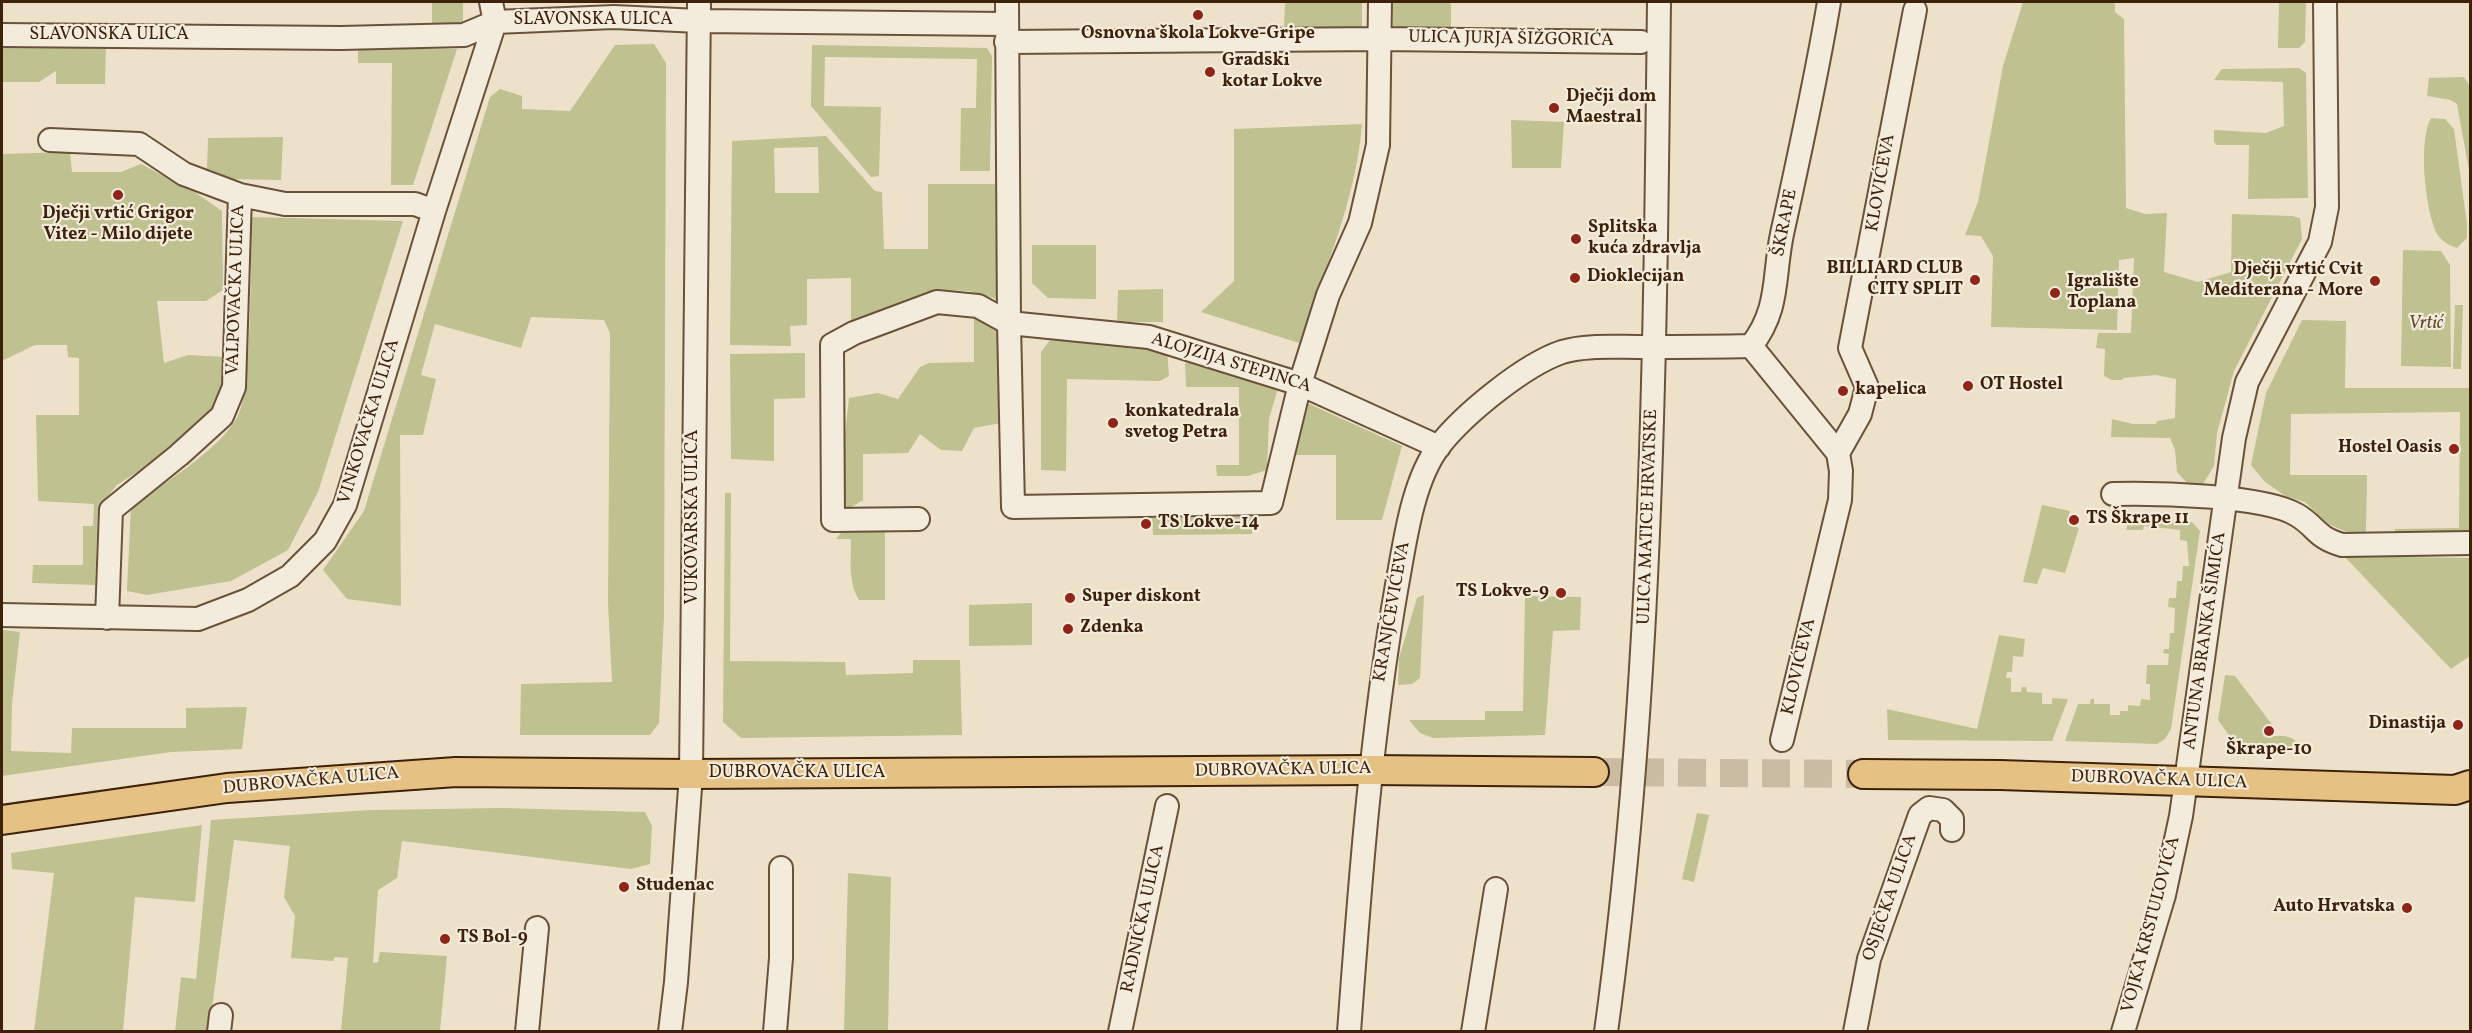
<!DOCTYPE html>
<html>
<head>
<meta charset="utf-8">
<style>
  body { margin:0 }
  #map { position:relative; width:2472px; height:1033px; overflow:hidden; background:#ede2c9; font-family:Vollkorn,serif }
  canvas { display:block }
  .frame { position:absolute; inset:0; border:3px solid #3e2109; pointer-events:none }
</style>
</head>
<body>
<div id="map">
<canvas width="2472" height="1033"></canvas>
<div class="frame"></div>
</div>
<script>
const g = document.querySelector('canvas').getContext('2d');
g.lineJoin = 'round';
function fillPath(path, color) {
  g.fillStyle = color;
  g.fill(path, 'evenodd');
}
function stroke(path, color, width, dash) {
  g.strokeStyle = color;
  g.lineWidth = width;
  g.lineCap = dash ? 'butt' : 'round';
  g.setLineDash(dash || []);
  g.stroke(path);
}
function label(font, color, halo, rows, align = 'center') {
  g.font = font + ' Vollkorn,serif';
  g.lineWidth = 4.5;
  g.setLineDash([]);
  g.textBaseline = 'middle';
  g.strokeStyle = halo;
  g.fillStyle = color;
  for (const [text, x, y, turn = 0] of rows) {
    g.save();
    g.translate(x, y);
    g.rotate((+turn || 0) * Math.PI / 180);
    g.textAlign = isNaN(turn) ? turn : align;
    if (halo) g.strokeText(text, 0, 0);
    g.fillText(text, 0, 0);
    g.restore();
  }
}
const green = new Path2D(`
  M432 2H463V23L432 25Z
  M1285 2H1362V28L1284 29Z
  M1393 2H1451V28L1393 27Z
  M2023 2H2115V12L2124 19 2126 208 2145 214 2167 213 2164 272 2198 282 2231 272 2232 214 2292 216 2300 218 2302 239 2234 371 2217 433 2214 466 2203 484 2187 483 2177 472 2175 450 2170 438 2111 437 2112 419 2133 424H2156L2157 421 2175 418 2176 379 2156 375 2123 378 2122 380H2112L2104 376 2105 349 2096 348 2098 333H2131L2134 258 2119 260 2117 330 1991 327 1993 256 1981 236 1965 235 1978 202 2003 66Z
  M2279 2H2306L2305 42 2299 48H2278Z
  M106 44 105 84H56V71L39 82H2V45Z
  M654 44 666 63 664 616 659 723 650 735H520L521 684 612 682 608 603 610 333 604 320 531 317 521 348 435 324 421 375 436 379 423 435H400L401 606 347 599 323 570 364 511 490 97 500 89 522 96V109L570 111 615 45Z
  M812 45 987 48 992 56 990 171H960L961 108H976L977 59 825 57 824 106 881 107 879 176 871 177 811 106Z
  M358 48 457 49 413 185H391L392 63H358Z
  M2299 68 2306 73 2308 198 2248 199 2249 145H2217L2214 142V130L2266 133 2284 126 2283 82 2214 80 2222 69Z
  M2464 77 2470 86V176L2457 104 2451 100 2427 96 2429 78Z
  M2431 118 2445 119 2454 129 2467 224V238L2457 248C2448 245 2441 241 2436 232 2425 207 2418 141 2431 118Z
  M1511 120 1564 122 1561 168H1512Z
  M1362 124C1356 200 1324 272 1299 343L1201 312 1234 281V129Z
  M826 136 875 191 882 192 884 249H928V184H995L997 299 969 291 936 290 851 324V278L807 279V325L790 326 791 346 730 345 732 141ZM818 147 819 193H775L774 148Z
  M283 137 281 180 229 179 207 169 208 138Z
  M70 152 72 172H121L141 164 196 193 222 211 223 290 206 301H157L164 363 188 355 225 357 224 390 213 410 176 447 117 485 98 508 95 585 32 583 33 565H83V526H93L94 504 38 501 36 415H79V358L68 357 67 345H35L2 361V154Z
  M252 217 403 221 318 492 288 550 231 581 147 595 127 591 131 505C165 483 215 453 237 418 253 392 250 254 252 217Z
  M1032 245H1096V299L1048 298 1032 283Z
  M2403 250 2441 251 2450 265 2451 367 2401 366Z
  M1163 289V322H1117L1118 290Z
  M2455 305H2463L2461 369H2453Z
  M985 316 1002 330 1001 423 974 428 962 451 941 450 920 434 908 453 863 454V500L842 513 840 481 849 398 878 393 898 399 920 367 929 363 974 362V317Z
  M2302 320 2346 321 2345 388H2470V540L2395 539V529L2459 528 2460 412 2291 414 2290 475H2367L2366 533H2349L2326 523 2305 502 2285 496 2264 481 2251 465 2266 393Z
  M1103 339 1167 348 1169 376 1160 381 1067 379 1066 471 1041 470V352L1050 340Z
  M805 353V398L774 399V461L731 459 730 354Z
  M1192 357 1278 388 1269 419 1267 470 1248 476H1217L1216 465H1239V387H1186L1185 364Z
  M1307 403 1402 446 1382 520H1336V455H1295Z
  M725 493H731L730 661 845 662 846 675 913 673V660H960L962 735 741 738 723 722Z
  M2042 505 2070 511 2067 524 2079 528 2065 573 2043 568 2037 584 2023 582Z
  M1253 517 1252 534 1153 535 1152 518Z
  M2129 519 2192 522 2200 531 2171 729 2165 739 2157 744 2065 741 2078 704H2090L2091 699H2094V704H2110V715H2120V711H2128V705L2140 706 2141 699 2150 700V684H2146L2147 665H2168L2169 654 2163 653 2164 649H2169L2170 633H2174L2175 608 2168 607 2169 598H2176L2177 581H2182L2183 566H2189L2187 541 2180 540V530L2144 526 2143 530H2126Z
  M847 525 885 527V600H859C848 582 851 560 851 539H836Z
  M2344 556 2470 558V656L2451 669Z
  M1424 595 1420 678 1412 684 1398 685 1399 658 1417 598Z
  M1525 596 1581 597 1580 630 1553 631 1545 735 1433 738 1420 733 1409 720H1485V711H1523Z
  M1032 603V645L969 646V605Z
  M3 630 20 632 12 704 11 751 71 753 72 728H186V708L247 707 242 749 171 752 2 776Z
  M1999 635 2025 639 2023 657 2013 656 2012 672H2007L2006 678H2011V692H2021L2022 687H2026L2027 692 2042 693V704H2052V698L2068 699 2052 741 1888 740 1887 709 1977 729Z
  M2225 675 2235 676 2274 727 2265 726V736C2279 737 2294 732 2300 748L2234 742 2218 720Z
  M503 808 645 812 652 826 650 864 631 869 402 841 397 878 378 890 373 963 378 962 380 952 447 956 440 1031H341L348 958 335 957 333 961 291 958 295 916 284 897 290 846 234 840 209 1031 175 1032 181 977 196 979 211 820 371 810Z
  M1697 813 1709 815 1694 882 1682 879Z
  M202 825 195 902 135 897 123 1031H34L54 873 12 869 11 853Z
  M848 873 891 877 888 1031H844Z`);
const majorTunnel = new Path2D(`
  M1594 772 1863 774`);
const minor = new Path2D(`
  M1007 2 1009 323 1149 337 1300 384 1439 447
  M2 35 341 38 464 35 495 22 614 17 699 21 1006 24
  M1006 42 1380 39 1641 42
  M50 140 139 144 184 174 240 195 285 204H415L434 211
  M1751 346 1838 453 1841 471 1840 500 1782 740
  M1838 453 1860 414 1867 387 1850 348 1915 10
  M2113 494C2154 493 2264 495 2297 515 2317 527 2315 537 2342 545L2470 543
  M918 519 833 520 832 345 854 333 937 302 978 306 1009 323 1013 507 1271 503 1300 384 1328 295 1360 223 1378 145 1380 2
  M2 615 198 619 248 600 290 576 325 541 345 505 434 211 495 22 491 2
  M107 618 111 510 179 455 222 416 234 387 240 195
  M219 1032 221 1015
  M527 1032 537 928
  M670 1032 676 982 691 774 699 2
  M775 1032 781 958V868
  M1120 1032 1167 806
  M1349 1032C1360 882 1371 733 1397 585 1405 542 1412 482 1439 446 1464 414 1524 365 1562 352 1585 345 1614 347 1637 347 1675 347 1713 347 1751 346 1780 309 1773 277 1782 234 1799 157 1816 80 1829 2
  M1473 1032 1496 889
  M1606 1032C1653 690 1655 346 1659 2
  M1855 1032 1869 959 1920 815 1929 808 1943 810 1952 819V830
  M2123 1032 2164 895 2181 816 2234 438 2247 382 2320 242 2327 207 2325 2`);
const major = new Path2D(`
  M1863 774 2000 775 2455 790 2470 785
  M2 820 227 788 456 772 691 774 1369 770 1594 772`);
const markers = [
  [1198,15,6,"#8f2418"],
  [1210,72,6,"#8f2418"],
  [1554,108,6,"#8f2418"],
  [118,195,6,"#8f2418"],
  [1576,239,6,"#8f2418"],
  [1575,278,6,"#8f2418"],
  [1975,280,6,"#8f2418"],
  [2375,281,6,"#8f2418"],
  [2055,293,6,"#8f2418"],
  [1968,386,6,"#8f2418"],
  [1843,391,6,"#8f2418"],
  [1113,423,6,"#8f2418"],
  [2454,449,6,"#8f2418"],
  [2074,520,6,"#8f2418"],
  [1146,524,6,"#8f2418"],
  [1561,593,6,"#8f2418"],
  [1070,598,6,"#8f2418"],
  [1068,629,6,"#8f2418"],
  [2458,725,6,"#8f2418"],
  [2269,731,6,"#8f2418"],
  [624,887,6,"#8f2418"],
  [2407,908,6,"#8f2418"],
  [445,939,6,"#8f2418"]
];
const streetNames = [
  ["SLAVONSKA ULICA",593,21],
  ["SLAVONSKA ULICA",109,36],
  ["ULICA JURJA ŠIŽGORIĆA",1511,40,1],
  ["KLOVIĆEVA",1882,183,-80],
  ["ŠKRAPE",1786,223,-79],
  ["VALPOVAČKA ULICA",237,290,-88],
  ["ALOJZIJA STEPINCA",1231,364,17],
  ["VINKOVAČKA ULICA",370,422,-73],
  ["VUKOVARSKA ULICA",694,517,-90],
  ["ULICA MATICE HRVATSKE",1649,517,-88],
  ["KRANJČEVIĆEVA",1393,612,-80],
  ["ANTUNA BRANKA ŠIMIĆA",2206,641,-82],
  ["KLOVIĆEVA",1800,667,-77],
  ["DUBROVAČKA ULICA",1283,771,-1],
  ["DUBROVAČKA ULICA",797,774],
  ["DUBROVAČKA ULICA",2159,781,2],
  ["DUBROVAČKA ULICA",311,782,-5],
  ["OSJEČKA ULICA",1891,898,-71],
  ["RADNIČKA ULICA",1144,919,-78],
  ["VOJKA KRSTULOVIĆA",2152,925,-75]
];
const poiNames = [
  ["Osnovna škola Lokve-Gripe",1198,35,"center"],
  ["Gradski",1222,62],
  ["kotar Lokve",1222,83],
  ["Dječji dom",1566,98],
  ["Maestral",1566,119],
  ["Dječji vrtić Grigor",118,215,"center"],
  ["Vitez - Milo dijete",118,236,"center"],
  ["Splitska",1588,229],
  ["kuća zdravlja",1588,250],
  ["BILLIARD CLUB",1963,270,"right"],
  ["CITY SPLIT",1963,291,"right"],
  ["Dječji vrtić Cvit",2363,271,"right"],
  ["Mediterana - More",2363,292,"right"],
  ["Dioklecijan",1587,278],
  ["Igralište",2067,283],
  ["Toplana",2067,304],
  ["OT Hostel",1980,386],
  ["kapelica",1855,391],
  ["konkatedrala",1125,413],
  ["svetog Petra",1125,434],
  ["Hostel Oasis",2442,449,"right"],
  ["TS Škrape 11",2086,520],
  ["TS Lokve-14",1158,524],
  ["TS Lokve-9",1549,593,"right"],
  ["Super diskont",1082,598],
  ["Zdenka",1080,629],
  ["Dinastija",2446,725,"right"],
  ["Škrape-10",2269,751,"center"],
  ["Studenac",636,887],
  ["Auto Hrvatska",2395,908,"right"],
  ["TS Bol-9",457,939]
];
const parkNames = [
  ["Vrtić",2426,325]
];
fillPath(green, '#bfc191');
stroke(majorTunnel, '#cabba3', 28, [28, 14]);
stroke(minor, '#6a5139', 26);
stroke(major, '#3e2109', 32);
stroke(minor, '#f3ecdc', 22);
stroke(major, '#e6c184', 28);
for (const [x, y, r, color] of markers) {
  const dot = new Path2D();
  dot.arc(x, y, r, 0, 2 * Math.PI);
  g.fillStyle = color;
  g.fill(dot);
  stroke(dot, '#f3ecdc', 2);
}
label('18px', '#3e2109', '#f3ecdc', streetNames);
label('bold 18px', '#3e2109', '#f3ecdc', poiNames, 'left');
label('italic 18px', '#5e492b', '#f3ecdc', parkNames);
</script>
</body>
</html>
